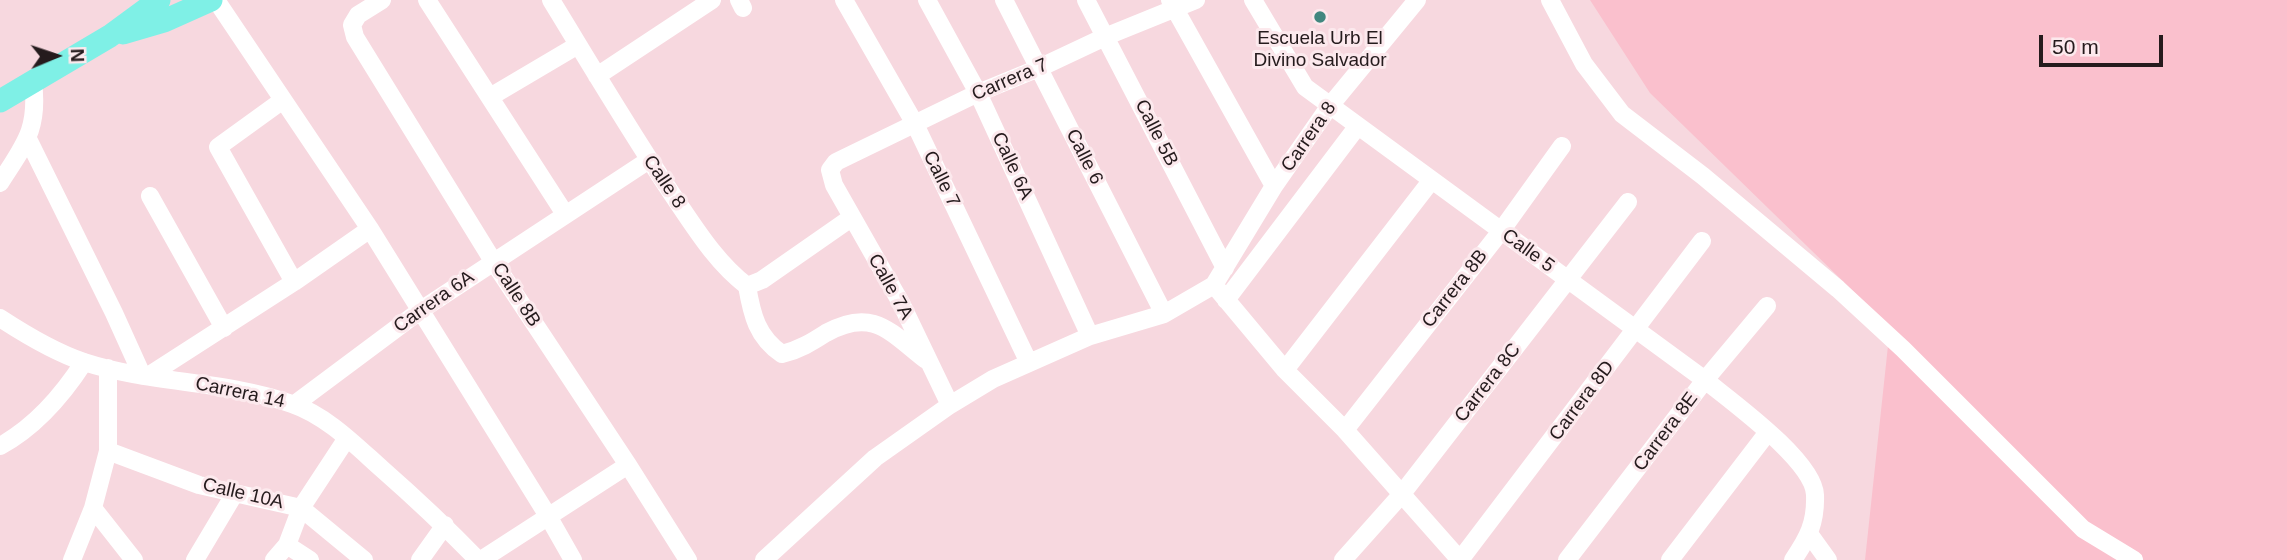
<!DOCTYPE html>
<html>
<head>
<meta charset="utf-8">
<style>
  body { margin:0 }
  #map { position:relative; width:2287px; height:560px; overflow:hidden; background:#f7d8df; font-family:Arial,sans-serif }
  canvas { display:block }
  .north { position:absolute; left:21px; top:21px; width:70px; height:70px; -webkit-text-stroke:5px #fce9ed; paint-order:stroke; rotate:88deg; font-size:19px; font-weight:700; line-height:28px; text-align:center; color:#251b1d }
  .north::after { content:''; display:block; margin:auto; width:24px; height:32px; background:#251b1d; clip-path:polygon(50% 0,100% 100%,50% 72%,0 100%) }
  .scale { position:absolute; left:2039px; top:35px; width:124px; height:32px; box-sizing:border-box; border:4px solid #251b1d; border-top:0; padding-left:9px; font-size:21px; line-height:24px; white-space:nowrap; color:#251b1d; -webkit-text-stroke:5px #fce9ed; paint-order:stroke }
</style>
</head>
<body>
<div id="map">
<canvas width="2287" height="560"></canvas>
<div class="north">N</div>
<div class="scale">50 m</div>
</div>
<script>
const g = document.querySelector('canvas').getContext('2d');
g.lineJoin = 'round';
function fillPath(path, color) {
  g.fillStyle = color;
  g.fill(path, 'evenodd');
}
function stroke(path, color, width, dash) {
  g.strokeStyle = color;
  g.lineWidth = width;
  g.lineCap = dash ? 'butt' : 'round';
  g.setLineDash(dash || []);
  g.stroke(path);
}
function label(font, color, halo, rows, align = 'center') {
  g.font = font + ' Arial,sans-serif';
  g.lineWidth = 6;
  g.setLineDash([]);
  g.textBaseline = 'middle';
  g.strokeStyle = halo;
  g.fillStyle = color;
  for (const [text, x, y, turn = 0] of rows) {
    g.save();
    g.translate(x, y);
    g.rotate((+turn || 0) * Math.PI / 180);
    g.textAlign = isNaN(turn) ? turn : align;
    if (halo) g.strokeText(text, 0, 0);
    g.fillText(text, 0, 0);
    g.restore();
  }
}
const green = new Path2D(`
  M1590 0H2287V560H1865L1890 327 1650 93Z`);
const minor = new Path2D(`
  M216 0 370 229 548 516 573 560
  M382 0 358 15 352 25 355 37 493 261 628 465 688 560
  M427 0 565 214
  M551 0C592 67 632 135 676 200 697 231 717 263 747 286 752 315 757 337 782 354 799 350 812 342 826 333 873 307 890 332 926 360
  M739 0 743 8
  M844 0 915 124 1029 363
  M927 0 978 93 1090 336
  M1004 0 1164 314
  M1086 0 1225 268
  M1170 0 1274 186
  M1253 0 1305 87 1705 380C1732 402 1814 461 1815 495 1816 523 1808 538 1793 560
  M1550 0 1584 64 1622 114 1703 176 1838 289 1903 349 2083 529 2134 560
  M597 76 712 0
  M490 97 578 45
  M283 100 218 147 294 282
  M28 139 114 313 142 375
  M0 183C24 145 39 130 33 82
  M150 196 224 328
  M1214 285 1285 370 1345 430 1460 560
  M747 286 762 280 851 218
  M1226 300 1357 127
  M0 318C26 335 54 352 84 362 151 384 225 380 292 404 327 416 355 445 382 469 415 498 447 528 478 560
  M1285 370 1431 181
  M148 376 294 282 370 229
  M295 404 421 310 649 160
  M950 405 901 303 834 185 830 170 836 162 978 93 1039 68 1107 36 1196 0
  M1345 430 1501 231 1562 146
  M0 446C35 427 62 396 84 362
  M108 451 199 485 301 508 364 560
  M93 508 134 560
  M1810 535 1828 560
  M287 545 310 560
  M72 560 93 508 108 451V368
  M195 560 235 493
  M274 560 287 545 301 508 347 438
  M420 560 445 525
  M481 560 628 465
  M764 560 875 458 950 405 993 379 1090 336 1164 314 1214 285 1274 186 1329 107 1417 0
  M1343 560 1401 495 1628 202
  M1460 560 1702 241
  M1567 560 1705 380 1767 306
  M1670 560 1768 432`);
const major = new Path2D(`
  M123 33 164 21 211 0
  M0 101 110 36 159 0`);
const markers = [
  [1320,17,7,"#41877f"]
];
const poiNames = [
  ["Escuela Urb El",1320,39],
  ["Divino Salvador",1320,61]
];
const streetNames = [
  ["Carrera 7",1010,80,-23],
  ["Calle 5B",1156,133,63],
  ["Carrera 8",1309,137,-55],
  ["Calle 6",1084,157,63],
  ["Calle 6A",1012,166,65],
  ["Calle 7",941,179,64],
  ["Calle 8",664,182,56],
  ["Calle 5",1528,251,36],
  ["Calle 7A",890,287,61],
  ["Carrera 8B",1455,289,-52],
  ["Calle 8B",516,295,57],
  ["Carrera 6A",434,302,-35],
  ["Carrera 8C",1488,383,-52],
  ["Carrera 14",240,393,12],
  ["Carrera 8D",1582,401,-53],
  ["Carrera 8E",1666,432,-53],
  ["Calle 10A",243,494,13]
];
fillPath(green, '#fac0cd');
stroke(minor, '#fff', 18);
stroke(major, '#7ff0e6', 23);
for (const [x, y, r, color] of markers) {
  const dot = new Path2D();
  dot.arc(x, y, r, 0, 2 * Math.PI);
  g.fillStyle = color;
  g.fill(dot);
  stroke(dot, '#fce9ed', 2.5);
}
label('19px', '#251b1d', '#fce9ed', poiNames);
label('19px', '#251b1d', '#fce9ed', streetNames);
</script>
</body>
</html>
